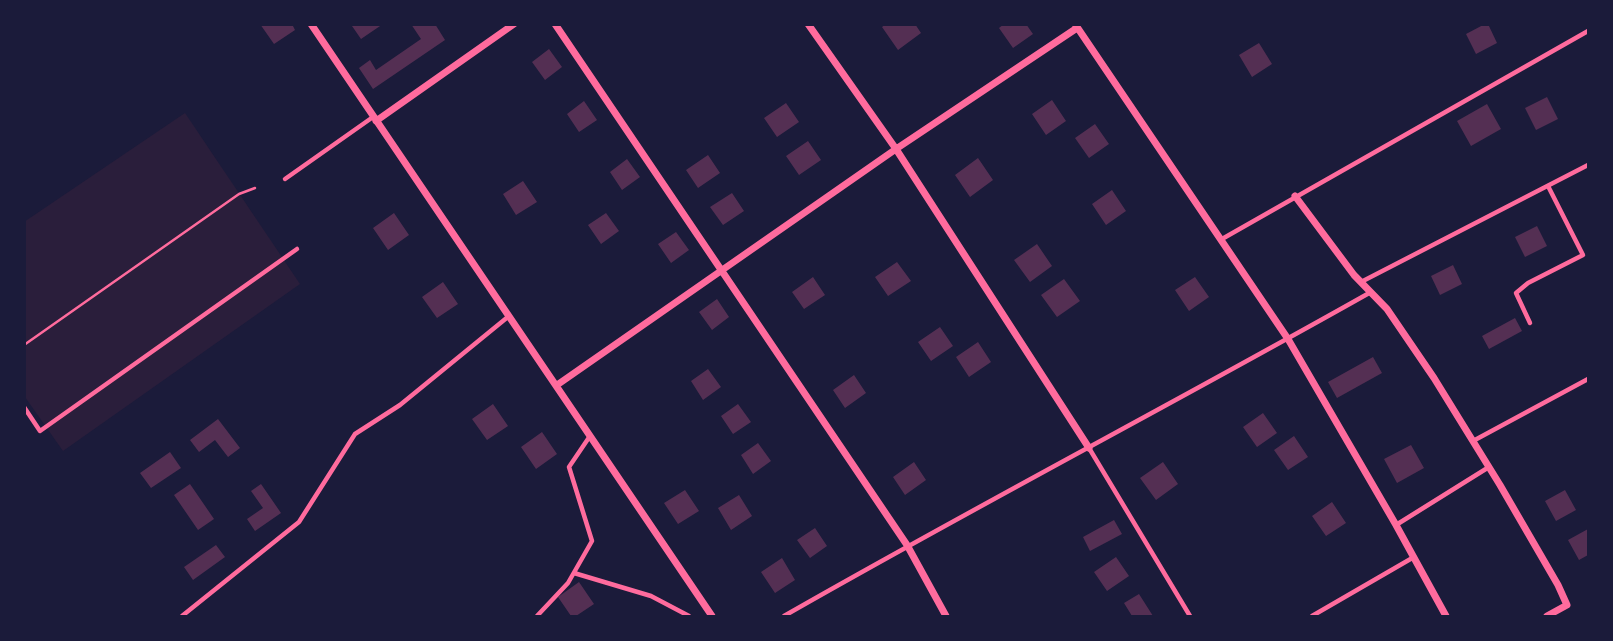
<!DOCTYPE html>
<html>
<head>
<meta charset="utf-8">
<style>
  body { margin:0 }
  #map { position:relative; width:1613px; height:641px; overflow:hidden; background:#1b1b3a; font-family:Helvetica,sans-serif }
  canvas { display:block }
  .frame { position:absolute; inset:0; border:26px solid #1b1b3a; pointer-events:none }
</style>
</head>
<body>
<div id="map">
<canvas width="1613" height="641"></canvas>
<div class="frame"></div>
</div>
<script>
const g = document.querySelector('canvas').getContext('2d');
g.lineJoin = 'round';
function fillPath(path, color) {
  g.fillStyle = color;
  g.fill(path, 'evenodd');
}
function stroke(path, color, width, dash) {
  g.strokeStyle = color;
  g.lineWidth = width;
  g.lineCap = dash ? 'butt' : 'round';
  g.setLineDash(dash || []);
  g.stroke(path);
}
const green = new Path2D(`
  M185 113 300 284 63 451 25 397 24 222Z`);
const building = new Path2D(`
  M260 24H292L295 30 274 44Z
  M354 24H383L361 39 352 26Z
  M411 24H435L445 40 373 89 359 68 370 60 376 70 421 39Z
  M886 24H915L921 33 898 50 882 27Z
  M1004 24H1026L1033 34 1013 48 999 28Z
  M1485 24H1488L1497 43 1476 54 1466 34Z
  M1259 43 1272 64 1252 77 1239 55Z
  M549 49 562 67 545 80 532 62Z
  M1547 97 1558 119 1536 130 1525 108Z
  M1052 100 1066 121 1046 135 1032 114Z
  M584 101 597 120 579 132 567 114Z
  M786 103 799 122 777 137 764 118Z
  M1487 104 1501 129 1471 146 1457 121Z
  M1095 124 1109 144 1089 158 1075 138Z
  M808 141 821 160 799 175 786 156Z
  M708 155 720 173 698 188 686 170Z
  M978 158 993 180 970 197 955 175Z
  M627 159 640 177 622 190 610 172Z
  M523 181 537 202 516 215 503 194Z
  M1112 190 1126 211 1106 225 1092 204Z
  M732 193 744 211 723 225 710 207Z
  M394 213 409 235 388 250 373 228Z
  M606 213 619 231 601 244 588 225Z
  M1537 226 1547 246 1525 257 1515 237Z
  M676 232 689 250 671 263 658 244Z
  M1037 244 1052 266 1030 282 1014 260Z
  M897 262 911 281 888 296 875 277Z
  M1453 265 1462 284 1440 295 1431 276Z
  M813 277 825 295 804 309 792 292Z
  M1195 277 1209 297 1189 311 1175 290Z
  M1064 279 1080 301 1057 317 1041 295Z
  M443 282 458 304 437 318 422 297Z
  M717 299 729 317 712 330 699 312Z
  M1515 318 1522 331 1489 349 1482 336Z
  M940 327 953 346 931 361 918 342Z
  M978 342 991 362 969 377 956 357Z
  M1373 357 1382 373 1337 398 1328 382Z
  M708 369 721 387 703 400 691 381Z
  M854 375 866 393 845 408 833 390Z
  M493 404 508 426 487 440 472 419Z
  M738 404 751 422 733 434 721 416Z
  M1263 413 1277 433 1257 447 1243 427Z
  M218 419 240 448 228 457 215 440 199 452 190 440Z
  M542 432 557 454 536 469 521 447Z
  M1294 436 1308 457 1288 470 1274 450Z
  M758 443 771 461 753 474 741 455Z
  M1411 445 1424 468 1397 483 1384 459Z
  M170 452 181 468 151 488 140 473Z
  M914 462 926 480 905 495 893 477Z
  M1163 462 1178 484 1156 500 1140 478Z
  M190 484 214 519 198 530 174 495Z
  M261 484 281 513 255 531 247 519 263 508 251 491Z
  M685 490 699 511 678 524 664 503Z
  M1565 490 1576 510 1556 521 1545 501Z
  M739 495 752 516 731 530 718 508Z
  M1332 502 1346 523 1326 536 1312 516Z
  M1114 520 1122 534 1090 551 1083 537Z
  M815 528 827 546 810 558 797 540Z
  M1588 529V555L1579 560 1568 540Z
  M216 545 225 557 193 580 184 567Z
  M1116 557 1129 576 1107 591 1094 572Z
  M782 558 795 580 775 593 761 572Z
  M579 582 594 604 576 616H571L558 597Z
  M1139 594 1153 616H1132L1124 603Z`);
const path = new Path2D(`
  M24 345 239 194 255 188`);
const service = new Path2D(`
  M285 179 373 117
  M1222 239 1588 31
  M1361 282 1588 165
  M1530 323 1516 293 1528 283 1583 255 1548 186
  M24 407 40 431 297 249
  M1473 441 1588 379
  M1089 448 1190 616
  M1396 525 1489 467
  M574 573 651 596 689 616
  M182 616 299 522 355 434 400 405 509 316
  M537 616 568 583 592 541 569 467 590 436
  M784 616C978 505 1176 402 1371 292
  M1312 616 1414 557`);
const minor = new Path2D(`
  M311 24 712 616
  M555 24 907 545 946 616
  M808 24 896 149 1089 448
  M1075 24 1288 339 1396 525 1446 616
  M376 121 514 24
  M1295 196 1354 275 1387 309 1434 378 1500 485 1558 585 1567 605 1547 616
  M557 385 896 149 1077 28`);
fillPath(green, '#2a1e3b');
fillPath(building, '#542f53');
stroke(path, '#ff6b9d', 2.5);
stroke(service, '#ff6b9d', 4.5);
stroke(minor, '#ff6b9d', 7);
</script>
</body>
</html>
